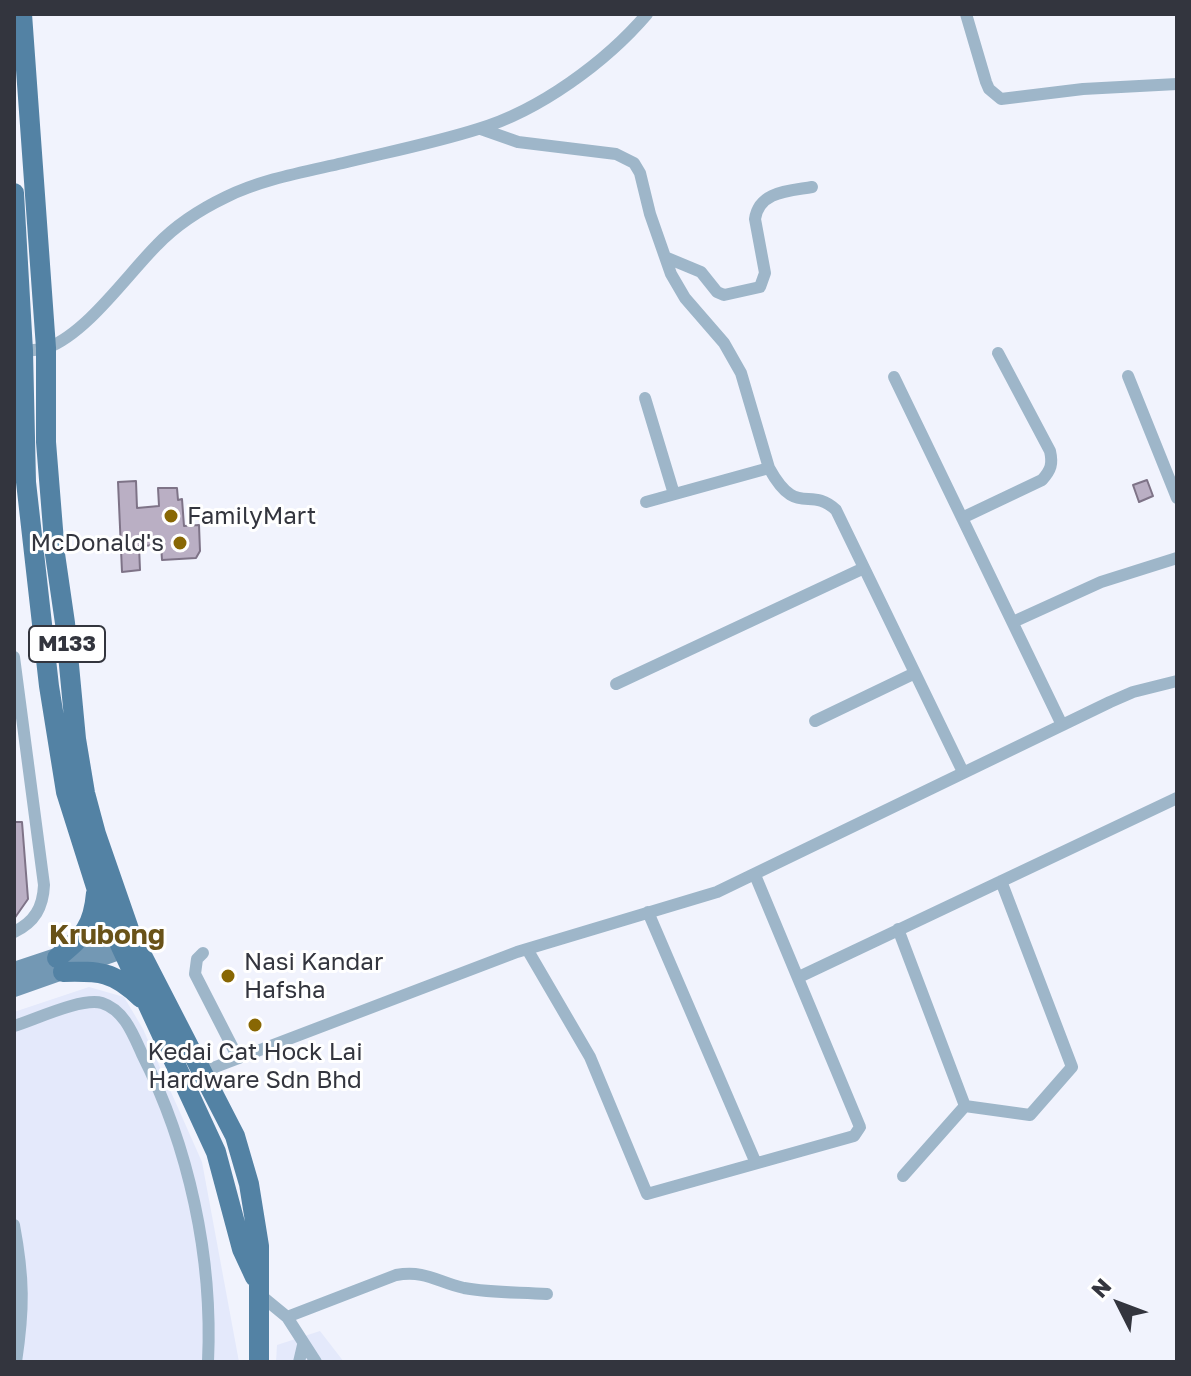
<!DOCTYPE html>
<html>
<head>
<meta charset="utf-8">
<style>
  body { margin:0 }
  #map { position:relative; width:1191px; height:1376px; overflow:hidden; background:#f1f3fd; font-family:"Golos Text",sans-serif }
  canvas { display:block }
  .frame { position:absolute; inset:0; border:16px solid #33353e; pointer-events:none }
  .north { position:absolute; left:1079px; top:1264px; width:80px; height:80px; -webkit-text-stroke:6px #fff; paint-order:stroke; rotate:312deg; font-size:22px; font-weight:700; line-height:32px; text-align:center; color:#33353e }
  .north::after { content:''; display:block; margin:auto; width:28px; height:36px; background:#33353e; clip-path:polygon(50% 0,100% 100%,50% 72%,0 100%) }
</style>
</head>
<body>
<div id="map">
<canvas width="1191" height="1376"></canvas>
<div class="frame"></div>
<div class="north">N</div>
</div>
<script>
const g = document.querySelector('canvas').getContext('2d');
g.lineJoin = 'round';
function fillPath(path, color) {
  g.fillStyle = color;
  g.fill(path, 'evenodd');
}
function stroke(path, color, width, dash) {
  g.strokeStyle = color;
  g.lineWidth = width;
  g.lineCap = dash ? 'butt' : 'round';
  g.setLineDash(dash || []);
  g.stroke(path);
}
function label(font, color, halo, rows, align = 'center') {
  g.font = font + ' "Golos Text",sans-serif';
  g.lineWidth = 6;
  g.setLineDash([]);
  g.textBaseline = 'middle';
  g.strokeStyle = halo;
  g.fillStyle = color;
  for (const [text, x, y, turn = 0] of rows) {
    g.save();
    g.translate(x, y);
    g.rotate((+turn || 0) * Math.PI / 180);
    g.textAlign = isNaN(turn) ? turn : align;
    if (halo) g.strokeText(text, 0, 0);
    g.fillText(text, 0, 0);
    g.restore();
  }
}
const built = new Path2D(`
  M89 987 124 997 143 1029 202 1162 239 1362H14V1012Z
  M320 1331 344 1362H276L277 1345Z`);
const building = new Path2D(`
  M1147 480 1153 496 1139 502 1133 485Z
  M136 481 137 508 159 506 158 488H177L178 500 182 499 184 526 199 525 200 551 196 558 162 560 161 545 139 546 140 570 122 572 118 482Z
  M14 822H22L28 899 14 919Z`);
const street = new Path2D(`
  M966 14 986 82 989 89 1001 99 1083 89 1177 84
  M481 129 518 142 616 154 634 163 640 173 650 214 671 274 685 298 724 343 741 373 769 468 646 502
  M665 257 701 272 717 292 724 295 760 287 765 273 755 219C759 191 789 191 812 187
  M23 351C31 350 40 350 47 348 87 333 127 275 157 245 177 224 201 209 226 197 263 179 304 172 343 163 388 152 434 143 478 129 539 111 606 62 647 14
  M1128 376 1177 498
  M894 377 1062 725
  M645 398 674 494
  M769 468C797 519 809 485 836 510L963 772
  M962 518 1042 480C1051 470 1053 464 1050 451L998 353
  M1013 622 1101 582 1177 558
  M14 657 44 885C43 907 35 922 14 932
  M616 684 864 568
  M815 721 915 673
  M648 912 755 1161
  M898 929 965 1106 903 1176
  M527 949 590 1057 647 1194 854 1136 860 1127 755 875
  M203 953 197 959 195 974 238 1058
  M799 977 1177 798
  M14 1026C34 1020 82 997 102 1003 124 1010 133 1034 142 1054 189 1147 213 1257 208 1362
  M197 1074 517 952 717 892 1110 702 1133 692 1177 681
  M965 1106 1030 1115 1072 1067 1001 881
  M14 1225C24 1278 24 1309 16 1362
  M259 1294 287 1317 316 1362
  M287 1317 396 1275C426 1270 437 1282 464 1288 491 1293 520 1292 547 1294
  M299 1362 303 1345`);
const secondary = new Path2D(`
  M14 971 128 933
  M14 988 133 946`);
const primary = new Path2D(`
  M22 14 46 348V442L55 554 65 623 76 739 85 793 96 834 130 932 235 1136 249 1184 259 1246V1362
  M14 193 23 351 26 482 49 686 66 792 96 887 117 938 216 1152 242 1249 255 1277
  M57 958C83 936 93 928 96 893
  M63 972C99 971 114 971 141 998`);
const markers = [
  [171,516,8,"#886704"],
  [180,543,8,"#886704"],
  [228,976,8,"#886704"],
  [255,1025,8,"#886704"]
];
const shields = [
  [67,644,76]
];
const shieldNames = [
  ["M133",67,644]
];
const poiNames = [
  ["FamilyMart",187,516],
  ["McDonald's",164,543,"right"],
  ["Nasi Kandar",244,962],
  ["Hafsha",244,990],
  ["Kedai Cat Hock Lai",255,1052,"center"],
  ["Hardware Sdn Bhd",255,1080,"center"]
];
const quarterNames = [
  ["Krubong",107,935]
];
fillPath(built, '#e4e9fb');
fillPath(building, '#baafc4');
stroke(building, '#7e7387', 2);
stroke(street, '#9eb6c9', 12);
stroke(secondary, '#7398b4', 18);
stroke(primary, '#5382a4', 20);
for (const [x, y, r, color] of markers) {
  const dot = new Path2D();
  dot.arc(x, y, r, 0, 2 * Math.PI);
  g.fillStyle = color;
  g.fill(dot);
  stroke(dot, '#fff', 3);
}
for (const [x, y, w] of shields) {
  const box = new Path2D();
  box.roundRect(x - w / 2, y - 18, w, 36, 6);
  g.fillStyle = '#fff';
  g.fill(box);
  stroke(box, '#33353e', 2);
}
label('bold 22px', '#33353e', null, shieldNames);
label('24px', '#33353e', '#fff', poiNames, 'left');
label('bold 28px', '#695218', '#fff', quarterNames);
</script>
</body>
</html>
